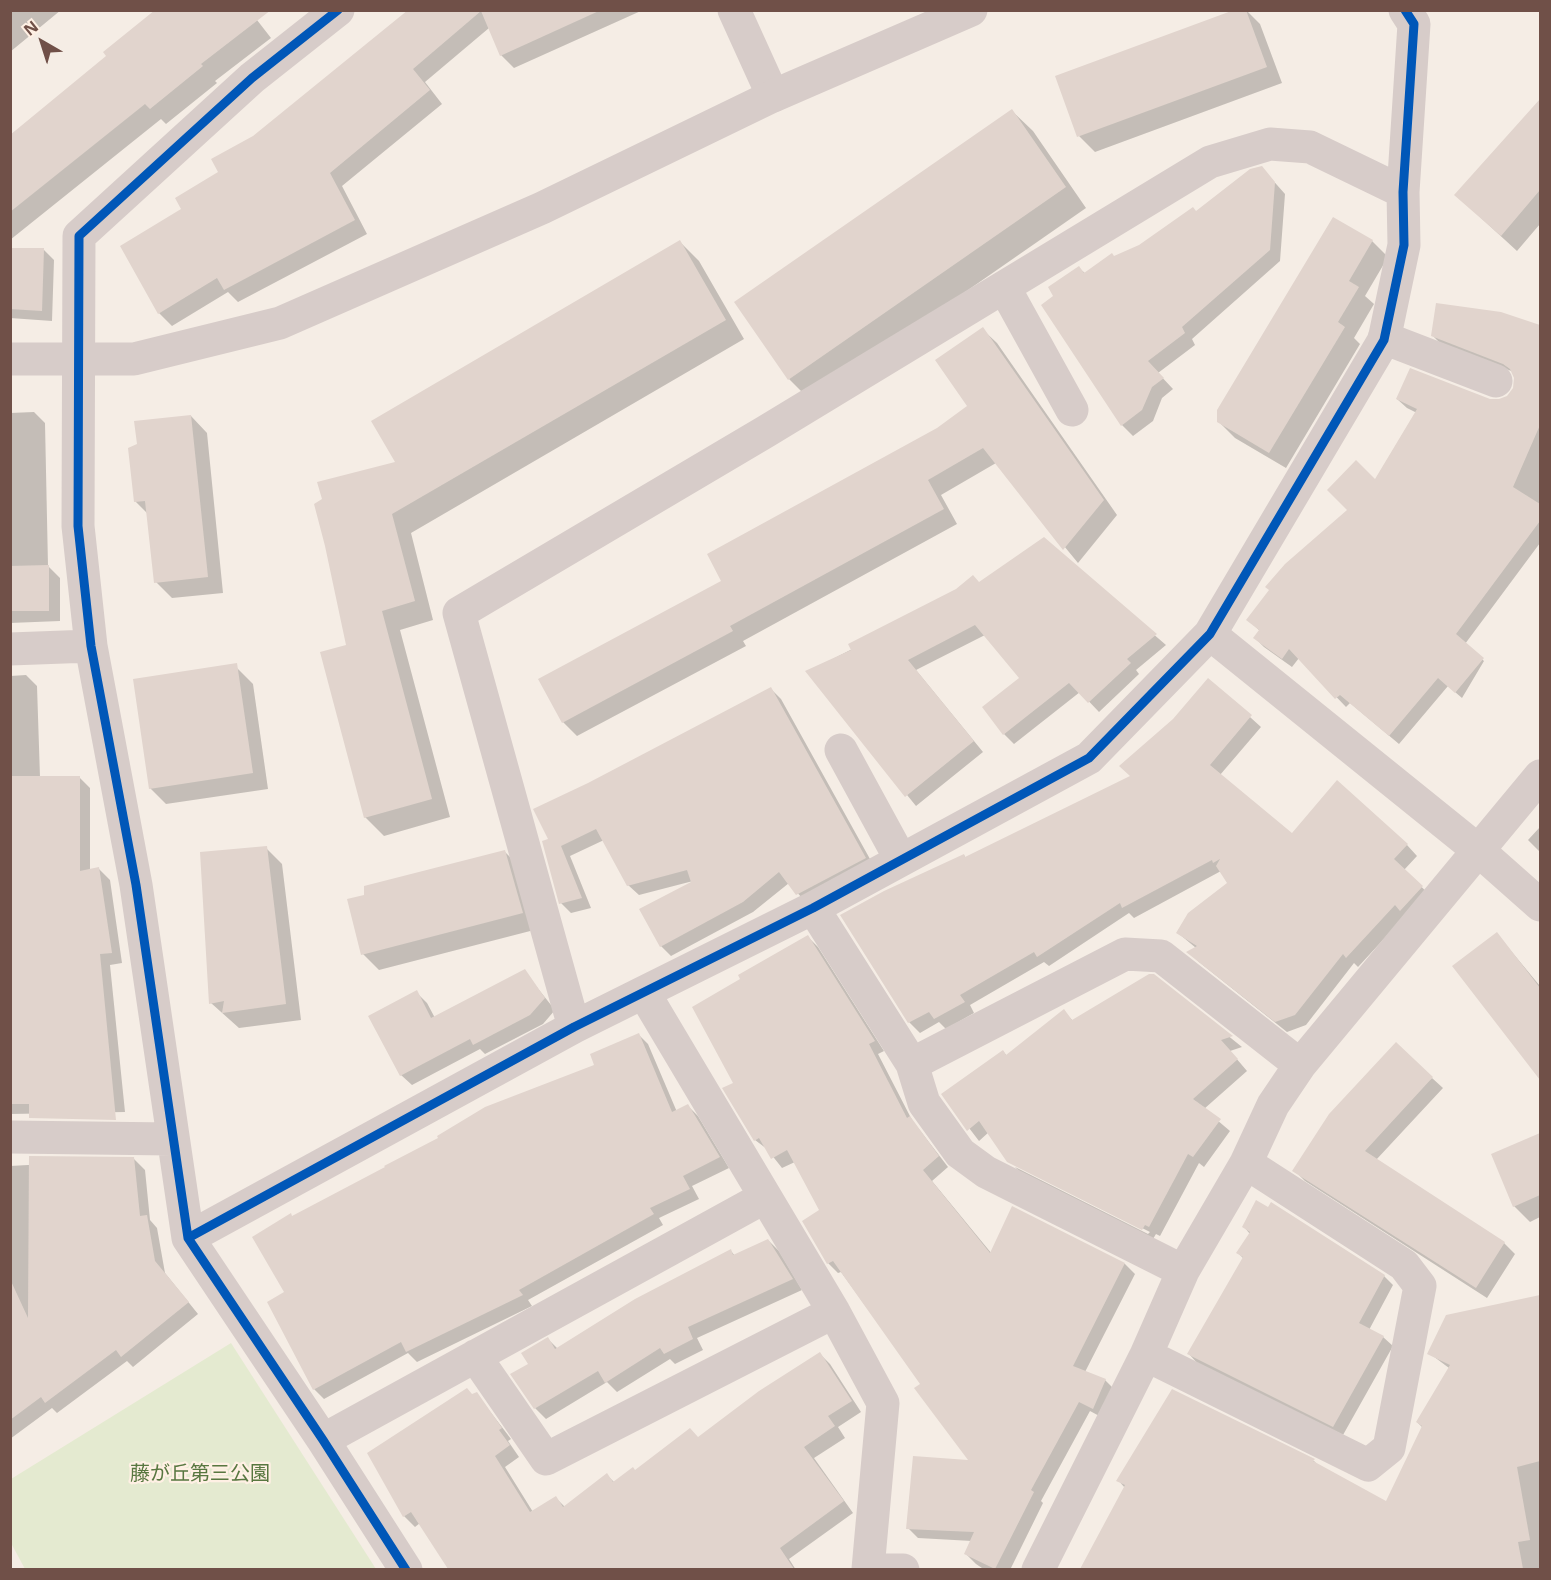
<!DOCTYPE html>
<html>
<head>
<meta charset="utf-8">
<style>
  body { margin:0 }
  #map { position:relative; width:1551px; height:1580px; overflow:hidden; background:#f5ede5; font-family:"Open Sans",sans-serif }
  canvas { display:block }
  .frame { position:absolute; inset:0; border:12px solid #705048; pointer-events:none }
  .north { position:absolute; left:12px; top:12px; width:60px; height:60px; -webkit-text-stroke:4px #fff0e4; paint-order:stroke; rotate:321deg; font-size:16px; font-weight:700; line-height:24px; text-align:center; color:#705048 }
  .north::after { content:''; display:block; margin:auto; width:21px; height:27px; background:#705048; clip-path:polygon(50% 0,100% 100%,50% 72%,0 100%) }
</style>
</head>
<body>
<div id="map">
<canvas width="1551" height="1580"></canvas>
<div class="frame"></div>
<div class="north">N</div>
</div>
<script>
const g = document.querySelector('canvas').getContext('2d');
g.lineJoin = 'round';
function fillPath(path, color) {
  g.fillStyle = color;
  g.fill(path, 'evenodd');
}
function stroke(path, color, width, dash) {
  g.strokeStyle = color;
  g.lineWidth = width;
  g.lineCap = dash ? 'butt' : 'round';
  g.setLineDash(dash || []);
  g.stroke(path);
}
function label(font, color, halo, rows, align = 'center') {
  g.font = font + ' "Open Sans","Noto Sans JP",sans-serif';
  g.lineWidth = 4.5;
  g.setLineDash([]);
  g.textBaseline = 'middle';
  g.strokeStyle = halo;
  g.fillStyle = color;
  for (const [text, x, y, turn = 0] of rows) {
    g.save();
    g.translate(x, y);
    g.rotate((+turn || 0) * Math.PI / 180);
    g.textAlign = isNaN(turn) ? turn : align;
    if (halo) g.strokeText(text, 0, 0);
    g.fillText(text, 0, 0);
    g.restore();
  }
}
const green = new Path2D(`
  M231 1343 376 1569H25L11 1543V1479Z`);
const shadow = new Path2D(`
  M10 10H61L10 52Z
  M410 10H643L514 68 501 55 489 28 425 82 442 104 342 186 367 234 238 302 228 292 172 326 159 313 183 210 254 137Z
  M1238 10H1246L1260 24 1282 83 1095 152 1079 136Z
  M257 20 271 38 215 81 217 83 166 124 161 119 10 240V137L108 56Z
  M1540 100V224L1517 251 1456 195Z
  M1012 111 1033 131 1086 208 810 400 789 379 737 303Z
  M1262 168 1285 194 1280 261 1192 339 1195 345 1158 373 1173 389 1162 398 1153 421 1133 436 1122 425 1043 305 1055 297 1079 268 1086 274 1139 246 1197 213Z
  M1372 241 1388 257 1365 296 1374 304 1354 338 1360 344 1286 468 1235 438 1219 422Z
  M680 242 699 261 744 339 411 533 433 620 400 630 450 817 384 836 365 817 348 646 398 463Z
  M10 250H44L54 260 52 321 10 318Z
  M1504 314 1540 327V543L1465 644 1484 661 1462 698 1448 686 1399 744 1350 703 1346 707 1299 658 1292 667 1264 647 1255 638 1260 631 1248 620 1376 481 1417 413 1407 408 1397 399 1500 401 1508 397 1515 389 1514 372 1442 345 1433 336Z
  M982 329 997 343 1117 515 1078 563 996 463 941 495 957 524 743 641 746 646 577 736 563 722 723 581 969 406Z
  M34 412 45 423 48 566 60 578V621L10 623V413Z
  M191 416 207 433 223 593 172 598 156 582 148 514 135 501Z
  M1043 539 1166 645 1136 670 1139 674 1099 712 1080 692 1014 744 1004 734 1022 679 985 635 916 670 983 752 916 806 807 672 980 584Z
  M237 668 253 684 268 789 166 804 150 788Z
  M26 675 37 686 40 777H79L90 788V870L99 869 110 880 122 963 110 965 125 1112 10 1114V676Z
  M1209 680 1261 727 1220 775 1292 836 1407 845 1417 856 1404 870 1433 898 1406 915 1358 967 1354 963 1306 1025 1287 1032 1199 962 1189 952 1196 948 1178 933 1229 884 1221 871 1134 918 1129 913 1049 966 1044 962 970 1005 974 1013 946 1029 939 1022 920 1033 909 1022 964 855 966 858 1132 777Z
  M771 689 781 699 875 868 808 905 789 883 753 912 671 956 661 946 693 881 639 895 628 885 604 840 570 856 591 908 571 913 561 903 550 840 589 785Z
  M1540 827V852L1528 840Z
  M266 848 282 864 301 1020 239 1028 211 1003Z
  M505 852 521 868 538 929 379 970 363 954Z
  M1497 934 1540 986V1077L1454 967Z
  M808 937 818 947 884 1051 878 1054 912 1120 948 1167 932 1181 992 1254 1013 1208 1125 1264 1135 1274 1085 1372 1105 1380 1115 1390 1103 1418 1090 1411 1041 1501 1043 1503 1010 1570H985L976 1564 966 1554 972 1541 918 1538 908 1528 972 1462 922 1384 841 1272 838 1273 828 1263 821 1211 795 1162 782 1168 767 1149 755 1140 735 1083 742 979Z
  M524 971 555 1010 543 1024 485 1054 480 1049 412 1085 401 1075 416 992 427 1003 435 1018Z
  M1154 976 1242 1047 1230 1051 1247 1071 1204 1109 1230 1131 1204 1167 1199 1163 1160 1236 1156 1234 1153 1239 1020 1172 1015 1167 1148 1234 1150 1232 1011 1162 989 1132 979 1141 943 1094 1003 1051 1007 1056 1064 1011 1073 1021Z
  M638 1034 648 1044 677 1112 688 1106 698 1116 729 1168 692 1186 699 1199 659 1218 663 1225 528 1300 532 1306 417 1362 408 1353 324 1399 314 1389 269 1302 286 1292 293 1217 596 1066Z
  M1432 1078 1443 1088 1376 1160 1504 1243 1515 1254 1487 1298 1305 1181 1294 1170Z
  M1540 1135V1217L1530 1222 1514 1206 1493 1154Z
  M134 1159 145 1170 150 1220 157 1228 165 1273 198 1314 133 1367 127 1361 57 1413 52 1408 10 1439V1166Z
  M1244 1227 1384 1276 1393 1285 1369 1330 1383 1337 1393 1346 1343 1435 1198 1364 1189 1354 1244 1259 1238 1253 1250 1234Z
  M768 1240 779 1251 802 1290 697 1338 703 1350 675 1364 670 1359 617 1392 607 1382 546 1419 535 1408 530 1364 548 1339 558 1349 731 1251 735 1256Z
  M1540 1296V1570H1082L1125 1488 1118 1480 1172 1391 1314 1461 1319 1466 1387 1503 1423 1428 1417 1422 1449 1368 1429 1353 1447 1316Z
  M820 1354 830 1364 861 1412 838 1427 845 1438 814 1458 853 1513 789 1559 796 1570H450L420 1523 415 1527 404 1516 369 1453 476 1393 511 1439 508 1441 519 1457 505 1467 533 1512 556 1498 565 1507 607 1475 615 1483 699 1438Z`);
const building = new Path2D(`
  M155 10H271L201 64 203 66 150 109 145 104 10 212V135L106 56 103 52Z
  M408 10H601L500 56 481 11 413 69 430 90 330 173 355 220 224 290 217 278 158 314 120 246 181 209 175 198 218 172 211 159 253 136Z
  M1234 10H1246L1267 67 1077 137 1055 76Z
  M1540 99V190L1501 236 1454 195Z
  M1012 109 1066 187 788 380 734 302Z
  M1262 166 1275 182 1270 250 1182 327 1185 333 1148 361 1164 378 1152 387 1142 410 1121 426 1041 305 1053 296 1048 287 1079 266 1084 273 1112 253 1114 256 1139 245 1193 207 1196 211 1250 169Z
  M1333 217 1373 240 1349 281 1359 287 1338 322 1345 327 1269 453 1217 422V410Z
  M680 240 726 320 392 514 415 601 382 611 432 799 364 818 320 652 346 645 325 546 314 504 322 499 317 482 395 462 371 421Z
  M10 248H44L42 311 10 309Z
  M1436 303 1501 312 1540 325V425L1513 487 1540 504V521L1456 634 1484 658 1455 693 1438 678 1389 736 1340 695 1335 699 1289 649 1282 659 1253 638 1259 630 1246 620 1269 590 1265 587 1285 564 1347 510 1327 490 1356 460 1375 479 1417 409 1396 399 1410 368 1490 399H1499L1507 396 1513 388 1514 378 1510 369 1503 364 1431 336Z
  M983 327 1104 500 1063 550 983 448 928 480 944 509 730 626 733 631 562 723 538 679 721 581 707 554 937 428 967 406 935 360Z
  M191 415 208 577 154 583 145 501 134 502 128 448 137 444 134 421Z
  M1044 537 1157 634 1127 659 1131 663 1088 703 1069 683 1003 735 982 707 1019 678 975 625 908 660 974 741 905 797 805 671 851 650 848 644 956 589 973 575 979 582Z
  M49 565V611H10V566Z
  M237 663 253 773 149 789 133 679Z
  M1208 678 1252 715 1210 765 1292 833 1337 780 1408 844 1394 859 1423 886 1400 911 1395 905 1346 958 1343 954 1295 1015 1275 1022 1186 952 1197 946 1176 933 1188 913 1227 883 1216 866 1220 859 1213 863 1212 860 1122 908 1120 903 1037 957 1034 952 960 995 965 1002 934 1019 929 1012 908 1023 840 915 884 891 964 854 965 857 1130 776 1119 766 1173 719Z
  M771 687 866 858 796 895 779 872 743 902 660 947 639 909 691 882 687 870 627 886 596 829 561 846 582 898 559 904 542 841 548 839 533 809 588 783Z
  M10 776H80V871L99 867 112 953 100 954 116 1120 29 1118V1104H10Z
  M267 846 286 1004 222 1013 224 1001 209 1004 200 852Z
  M505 850 523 913 361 955 347 899 364 895V886Z
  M1497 932 1540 988V1080L1452 966Z
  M808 935 875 1041 869 1044 907 1118 910 1116 939 1156 923 1170 990 1253 1012 1206 1125 1263 1073 1366 1106 1379 1093 1409 1079 1402 1031 1490 1034 1492 995 1569 964 1554 974 1532 906 1529 913 1456 968 1460 914 1388 920 1384 833 1261 827 1264 802 1221 819 1210 787 1150 771 1159 759 1138 754 1141 722 1088 733 1083 692 1007 740 979 738 975Z
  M525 969 545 998 530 1015 473 1045 470 1039 400 1076 368 1016 417 990 431 1018Z
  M1149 974H1154L1233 1036 1221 1040 1238 1059 1193 1099 1221 1119 1193 1157 1188 1154 1149 1227 1145 1225 1142 1230 1007 1162 979 1121 967 1131 941 1094 1003 1050 1006 1055 1064 1009 1072 1020Z
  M639 1033 672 1112 688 1104 720 1157 683 1176 690 1189 650 1208 654 1214 519 1290 523 1295 406 1352 401 1342 313 1390 267 1302 284 1292 252 1237 291 1213 292 1216 385 1167 384 1166 438 1138 437 1136 485 1107 594 1065 590 1054Z
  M1396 1042 1433 1077 1365 1151 1505 1242 1476 1288 1292 1171 1329 1114Z
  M1540 1133V1195L1513 1207 1491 1154Z
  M29 1156 134 1157 140 1216 147 1215 155 1261 189 1302 121 1357 116 1350 45 1403 41 1397 10 1420V1279L28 1318Z
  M1256 1200 1268 1207 1271 1202 1385 1275 1359 1323 1384 1336 1333 1427 1187 1354 1243 1257 1236 1253 1250 1232 1242 1227Z
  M768 1239 793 1279 688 1327 693 1339 664 1354 660 1348 605 1383 598 1371 534 1409 510 1374 528 1364 521 1353 548 1337 555 1349 635 1299 731 1249 733 1255Z
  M1540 1295V1461L1517 1467 1530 1540 1518 1542 1523 1569H1080L1125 1485 1116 1481 1172 1389 1315 1459 1313 1461 1386 1501 1422 1426 1416 1422 1450 1365 1427 1354 1446 1315Z
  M820 1352 852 1401 828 1416 835 1426 804 1447 844 1501 780 1548 794 1569H448L411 1512 403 1517 367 1453 467 1388 472 1394 477 1392 502 1428 499 1430 510 1445 495 1456 530 1512 556 1496 563 1507 607 1473 613 1482 633 1467 635 1470 690 1428 698 1437 759 1391Z`);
const street = new Path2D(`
  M338 10 252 78 79 236 78 526 91 646 136 885 188 1238 323 1440 406 1570
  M734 10 773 96
  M1004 287 1072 410
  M1384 338 1496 381
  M1210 634 1479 851 1540 905
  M10 649 91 646
  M841 750 901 860
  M813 908 912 1064 924 1103 960 1153 986 1172 1183 1271
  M644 993 834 1312 883 1403 868 1569
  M574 1027 459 613 765 432 1210 162 1270 144 1310 147 1403 192
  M912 1064 1125 954 1161 956 1300 1065
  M10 1137 172 1139
  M188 1238 574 1027 813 908 1089 758 1210 634 1384 340 1404 245 1403 192 1414 24 1405 10
  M1146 1355 1368 1465 1389 1448 1420 1286 1404 1265 1246 1163
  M475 1356 546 1459 834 1312
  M323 1440 765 1197
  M868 1570H903
  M1038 1570 1146 1355 1183 1271 1246 1163 1273 1105 1300 1065 1540 776`);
const secondary = new Path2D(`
  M10 359H134L280 323 542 208 773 96 971 10`);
const cycleway = new Path2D(`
  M338 10 252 78 79 236 78 526 91 646 136 885 188 1238 323 1440 406 1570
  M188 1238 574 1027 813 908 1089 758 1210 634 1384 340 1404 245 1403 192 1414 24 1405 10`);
const parkNames = [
  ["藤が丘第三公園",200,1474]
];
fillPath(green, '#e4ead0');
fillPath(shadow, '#0003');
fillPath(building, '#e1d4cd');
stroke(street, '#d7ccc9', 33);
stroke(secondary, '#d7ccc9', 33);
stroke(cycleway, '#0057b8', 9);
label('20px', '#587740', '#fff0e4', parkNames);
</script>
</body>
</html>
